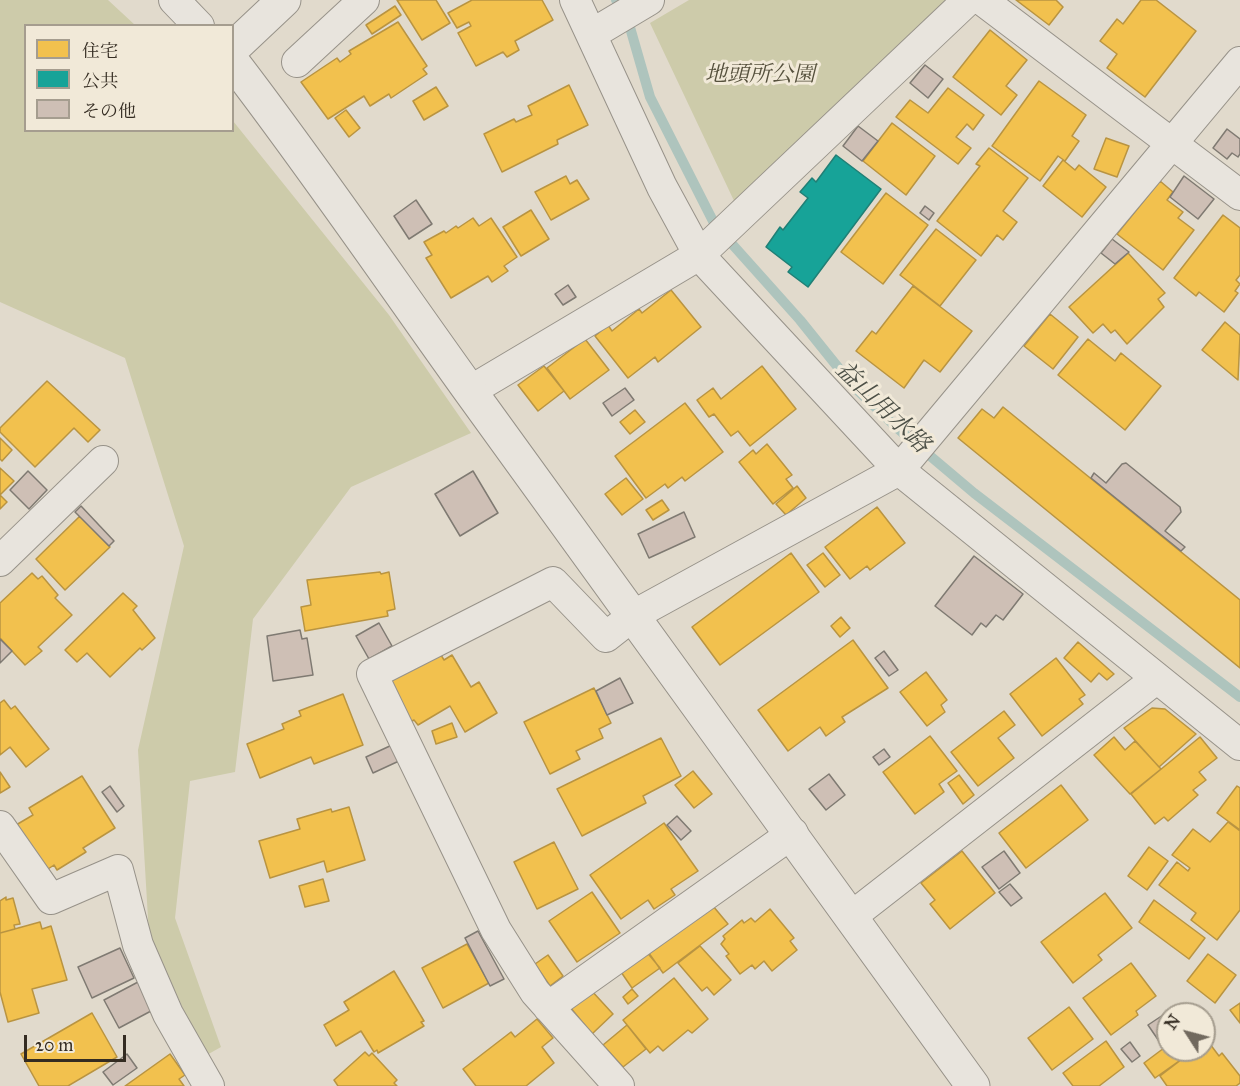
<!DOCTYPE html>
<html>
<head>
<meta charset="utf-8">
<style>
  body { margin:0 }
  #map { position:relative; width:1240px; height:1086px; overflow:hidden; background:#e1dacc; font-family:"IM FELL Great Primer","Noto Serif JP",serif }
  canvas { display:block }
  .legend { position:absolute; left:24px; top:24px; width:210px; height:108px; box-sizing:border-box; background:#f1e9d8; border:2px solid #a59d8f; margin:0; padding:8px 10px; list-style:none; font-size:18px; color:#342c22 }
  .legend li { display:flex; align-items:center; gap:12px; height:30px }
  .legend b { width:30px; border:2px solid #a59d8f }
  .north { position:absolute; left:1156px; top:1002px; width:60px; height:60px; box-sizing:border-box; background:#f1e9d8; border:2px solid #a59d8f; border-radius:50%; rotate:306deg; font-size:16px; font-weight:700; line-height:24px; text-align:center; color:#342c22 }
  .north::after { content:''; display:block; margin:auto; width:21px; height:27px; background:#71695e; clip-path:polygon(50% 0,100% 100%,50% 72%,0 100%) }
  .scale { position:absolute; left:24px; top:1035px; width:102px; height:27px; box-sizing:border-box; border:3px solid #342c22; border-top:0; padding-left:8px; font-size:18px; line-height:21px; white-space:nowrap; color:#342c22; -webkit-text-stroke:4px #f1e9d8; paint-order:stroke }
</style>
</head>
<body>
<div id="map">
<canvas width="1240" height="1086"></canvas>
<ul class="legend">
<li><b style="height:16px;background:#f2c14e"></b>住宅</li>
<li><b style="height:16px;background:#17a398"></b>公共</li>
<li><b style="height:16px;background:#cebfb5"></b>その他</li>
</ul>
<div class="north">N</div>
<div class="scale">20 m</div>
</div>
<script>
const g = document.querySelector('canvas').getContext('2d');
g.lineJoin = 'round';
function fillPath(path, color) {
  g.fillStyle = color;
  g.fill(path, 'evenodd');
}
function stroke(path, color, width, dash) {
  g.strokeStyle = color;
  g.lineWidth = width;
  g.lineCap = dash ? 'butt' : 'round';
  g.setLineDash(dash || []);
  g.stroke(path);
}
function label(font, color, halo, rows, align = 'center') {
  g.font = font + ' "IM FELL Great Primer","Noto Serif JP",serif';
  g.lineWidth = 6;
  g.setLineDash([]);
  g.textBaseline = 'middle';
  g.strokeStyle = halo;
  g.fillStyle = color;
  for (const [text, x, y, turn = 0] of rows) {
    g.save();
    g.translate(x, y);
    g.rotate((+turn || 0) * Math.PI / 180);
    g.textAlign = isNaN(turn) ? turn : align;
    if (halo) g.strokeText(text, 0, 0);
    g.fillText(text, 0, 0);
    g.restore();
  }
}
const green = new Path2D(`
  M0 0H108L135 25 26 26V130H232L233 121 389 315 471 433 351 487 253 619 235 772 190 781 175 918 221 1047 205 1056 149 935 138 750 184 546 125 358 0 302Z
  M689 0H950L736 205 650 23Z`);
const homes = new Path2D(`
  M397 0H436L450 23 422 40Z
  M472 0H542L553 20 515 41 519 50 507 57 503 52 476 66 458 33 471 26 469 22 457 28 448 13Z
  M1016 0H1056L1063 7 1049 25Z
  M1141 0H1156L1196 31 1145 97 1107 68 1117 54 1100 41 1117 19 1123 24Z
  M395 6 401 15 372 34 366 25Z
  M398 22 427 66 423 69 427 74 391 98 389 94 370 106 364 96 328 119 301 82 337 58 340 62 351 54 349 51Z
  M990 30 1027 60 1006 86 1017 95 1001 115 953 77Z
  M1039 81 1086 115 1072 136 1079 141 1065 161 1058 156 1040 181 992 146Z
  M569 85 588 125 557 140 558 144 502 172 484 134 514 119 516 122 532 115 528 106Z
  M436 87 448 106 424 120 413 101Z
  M948 88 984 115 973 130 967 124 956 137 971 148 958 164 896 117 910 100 928 113Z
  M346 110 360 128 349 137 335 118Z
  M892 123 935 156 906 195 863 161Z
  M1106 138 1129 146 1117 177 1094 169Z
  M989 148 1028 178 1003 211 1017 222 1003 240 997 235 981 256 937 221 980 166 976 164Z
  M1063 160 1075 170 1079 165 1106 187 1082 217 1043 186Z
  M566 176 570 184 577 180 589 199 551 220 535 192Z
  M1160 181 1173 192 1167 200 1183 212 1178 218 1194 230 1163 270 1117 234Z
  M886 193 928 225 883 284 841 252Z
  M531 210 549 239 521 256 503 227Z
  M1223 215 1240 228V275L1236 280 1240 284 1235 291 1238 293 1224 312 1199 292 1196 296 1174 278Z
  M473 218 479 226 491 218 517 257 504 266 508 271 492 282 488 276 451 298 426 258 432 255 424 242 444 231 446 233 456 226 458 228Z
  M936 229 976 260 940 306 900 275Z
  M1128 253 1165 293 1158 299 1164 307 1127 344 1115 330 1111 333 1103 324 1093 333 1069 307Z
  M913 286 972 331 940 372 924 360 904 388 856 351 872 331 876 334Z
  M671 290 701 327 658 362 655 357 628 378 595 336 608 325 612 331 639 309 642 313Z
  M1050 314 1078 337 1053 369 1024 346Z
  M1225 322 1240 335 1238 380 1202 350Z
  M585 339 609 370 570 399 547 368Z
  M1088 339 1115 361 1121 353 1161 386 1125 430 1058 375Z
  M544 366 564 391 538 411 518 385Z
  M762 366 796 409 750 446 738 431 731 436 714 414 709 417 697 400 713 388 721 399Z
  M47 381 100 430 88 442 74 428 35 467 0 432V428Z
  M685 403 723 452 685 481 682 477 668 488 665 484 646 498 615 456Z
  M1003 407 1240 600V668L958 438 982 409 994 418Z
  M635 410 645 422 630 434 620 422Z
  M0 438 12 450 2 461 0 459Z
  M767 444 792 475 786 479 793 488 773 504 739 462 753 450 756 454Z
  M0 468 14 481 0 495 7 502 0 509Z
  M626 478 643 499 622 515 605 494Z
  M797 486 806 498 786 515 776 504Z
  M662 500 669 510 653 520 646 510Z
  M877 507 905 543 870 570 867 566 850 579 825 547Z
  M80 516 110 547 65 590 36 559Z
  M791 553 819 592 720 665 692 627Z
  M823 553 840 575 825 587 807 565Z
  M380 572 381 574 389 572 395 609 387 611 388 616 305 631 301 607 311 605 307 580Z
  M32 573 38 579 42 576 58 595 55 598 72 615 38 647 42 651 25 665 0 638V603Z
  M123 593 137 606 133 610 155 638 142 650 140 648 110 677 87 653 77 662 65 650Z
  M841 617 850 628 840 637 831 626Z
  M853 640 888 688 842 717 845 722 826 736 820 727 788 751 758 710Z
  M1078 642 1114 674 1107 680 1099 673 1091 682 1064 658Z
  M438 650 444 660 452 655 471 687 479 682 497 713 465 732 450 706 418 725 414 720 410 722 389 679Z
  M1056 658 1085 695 1079 699 1083 704 1042 736 1010 694Z
  M926 672 947 700 941 705 945 712 927 726 900 692Z
  M594 688 611 723 599 729 603 738 576 751 580 759 550 774 524 722Z
  M343 694 363 745 314 764 311 757 260 778 247 744 284 729 282 724 301 716 299 711Z
  M4 700 11 709 15 706 49 749 26 767 10 747 0 755V703Z
  M1152 708 1165 709 1196 734 1159 767 1124 728Z
  M1004 711 1015 725 998 738 1014 758 978 786 951 752Z
  M452 723 457 737 436 744 432 731Z
  M930 736 957 771 939 784 944 792 915 814 883 772Z
  M1114 737 1125 750 1135 741 1161 769 1130 794 1094 755Z
  M1200 737 1217 758 1199 772 1206 780 1193 790 1198 795 1168 821 1164 817 1155 824 1131 794Z
  M661 738 681 776 643 796 646 803 582 836 557 789Z
  M693 771 712 794 694 808 675 785Z
  M0 772 10 787 0 793Z
  M959 775 974 795 963 804 948 783Z
  M82 776 115 828 83 848 86 852 57 870 54 865 45 871 16 825 33 815 29 808Z
  M1061 785 1088 820 1026 868 999 833Z
  M1237 786 1240 788V830L1217 813Z
  M349 807 365 860 327 872 324 861 270 878 259 841 300 829 297 819 331 809 332 812Z
  M1228 822 1240 831V910L1217 940 1191 920 1196 913 1159 885 1177 862 1188 871 1190 868 1172 855 1193 829 1210 842Z
  M664 823 698 871 671 889 675 895 654 909 648 900 621 919 590 875Z
  M554 842 578 889 537 909 514 862Z
  M1149 847 1168 861 1147 890 1128 876Z
  M962 851 995 893 950 929 930 904 935 900 921 883Z
  M323 879 329 901 305 907 299 886Z
  M592 892 620 933 577 962 549 921Z
  M1105 893 1132 928 1098 955 1102 960 1073 983 1041 942Z
  M6 897V900L13 898 20 924 14 925 15 929 0 933V901Z
  M1154 900 1205 938 1189 959 1139 922Z
  M713 906 728 924 663 973 646 949Z
  M770 909 794 938 790 941 797 950 772 971 764 961 755 969 752 965 740 974 726 956 729 954 721 944 725 939 723 936 742 920 744 923 751 918 755 922Z
  M40 922 42 929 51 926 67 980 32 989 39 1013 8 1022 0 992V933Z
  M467 944 489 983 443 1008 422 968Z
  M700 946 731 980 714 995 707 987 702 991 678 963Z
  M645 950 660 968 632 988 619 969Z
  M1208 954 1236 975 1215 1003 1187 981Z
  M548 955 563 976 550 986 535 964Z
  M1131 963 1156 996 1136 1011 1138 1015 1111 1035 1083 998Z
  M394 971 424 1021 421 1022 424 1026 378 1053 377 1050 374 1052 361 1031 336 1046 324 1025 349 1010 344 1002Z
  M674 978 708 1019 692 1033 688 1030 663 1051 658 1046 650 1053 623 1020Z
  M590 989 613 1014 592 1034 570 1007Z
  M632 989 638 996 628 1004 623 997Z
  M1240 1003V1023L1230 1010Z
  M1069 1007 1093 1039 1052 1070 1028 1038Z
  M92 1013 117 1057 68 1086H39L21 1054Z
  M537 1019 553 1038 542 1047 554 1063 526 1086H476L463 1069 511 1032 515 1037Z
  M627 1025 646 1049 623 1067 603 1045Z
  M1207 1040 1219 1056 1222 1053 1240 1076V1083L1236 1086H1167L1160 1076 1194 1050H1204V1042Z
  M1106 1041 1124 1067 1099 1086H1073L1063 1073Z
  M1168 1045V1050H1171L1179 1061 1155 1078 1144 1063Z
  M365 1052 369 1056 372 1053 397 1080 394 1083 397 1086H338L334 1080Z
  M170 1054 185 1075 179 1079 184 1086H125Z`);
const public = new Path2D(`
  M836 155 881 189 808 287 788 272 792 267 766 247 780 227 783 230 808 198 800 192 812 178 816 182Z`);
const stream = new Path2D(`
  M616 0 625 10 650 97 715 225 800 320 853 386 897 428 974 493 1240 697`);
const building = new Path2D(`
  M925 65 943 79 928 98 910 83Z
  M858 126 878 141 862 161 843 146Z
  M1227 129 1240 139V154L1238 157 1232 153 1227 159 1213 148Z
  M1184 176 1214 199 1198 219 1170 197Z
  M416 200 432 224 409 239 394 216Z
  M925 206 934 213 929 220 920 213Z
  M1112 239 1129 252 1115 264 1101 253Z
  M568 285 576 297 563 305 555 294Z
  M625 388 634 400 612 416 603 403Z
  M1126 463 1180 507 1181 512 1165 531 1185 547 1181 551 1091 478 1094 473 1106 483 1122 464Z
  M28 471 47 490 29 509 10 490Z
  M473 471 498 513 460 536 435 494Z
  M81 506 114 541 109 546 75 512Z
  M684 512 695 537 649 558 638 534Z
  M974 556 1023 594 1003 620 996 615 986 627 981 623 972 635 935 606Z
  M379 623 392 646 369 659 356 636Z
  M300 630 302 639 307 638 313 675 273 681 267 636Z
  M0 639 12 651 0 663Z
  M884 651 898 670 889 676 875 658Z
  M620 678 633 703 607 715 596 691Z
  M392 745 399 761 373 773 366 757Z
  M884 749 890 757 879 765 873 757Z
  M829 774 845 795 826 810 809 789Z
  M110 786 124 806 117 812 102 792Z
  M677 816 691 831 681 840 667 825Z
  M1004 851 1020 873 999 889 982 867Z
  M1010 884 1022 898 1011 906 999 892Z
  M478 931 504 979 490 986 465 938Z
  M120 948 134 978 92 998 78 967Z
  M138 982 151 1011 119 1028 104 1000Z
  M1169 1011 1171 1014H1168V1043L1163 1047 1148 1025Z
  M1130 1042 1140 1056 1132 1062 1121 1049Z
  M127 1054 137 1068 113 1085 103 1072Z`);
const minor = new Path2D(`
  M174 0 199 26
  M575 0 662 187 699 255 899 470 1240 745
  M982 0 1240 195
  M592 34 649 0
  M297 62 364 0
  M470 391 699 255 968 0
  M0 561 103 461
  M0 826 51 899 118 870 138 945 168 1014 209 1086
  M852 916 1156 679
  M548 1007 793 833
  M619 1086 535 992 496 930 372 674 553 582 606 637 634 615 899 470 1240 62`);
const tertiary = new Path2D(`
  M232 49 284 0
  M232 61C315 169 391 281 470 391 636 624 807 853 973 1086`);
const parkNames = [
  ["地頭所公園",760,76]
];
const waterNames = [
  ["益山用水路",882,408,44]
];
fillPath(green, '#cdcbaa');
fillPath(homes, '#f2c14e');
stroke(homes, '#b99441', 1.5);
fillPath(public, '#17a398');
stroke(public, '#207f75', 1.5);
stroke(stream, '#aec4bd', 10);
fillPath(building, '#cebfb5');
stroke(building, '#7f7a72', 1.5);
stroke(minor, '#979289', 32);
stroke(tertiary, '#979289', 35);
stroke(minor, '#e8e4dd', 30);
stroke(tertiary, '#e8e4dd', 33);
label('italic 22px', '#56513d', '#f1e9d8', parkNames);
label('italic 24px', '#4d5047', '#f1e9d8', waterNames);
</script>
</body>
</html>
